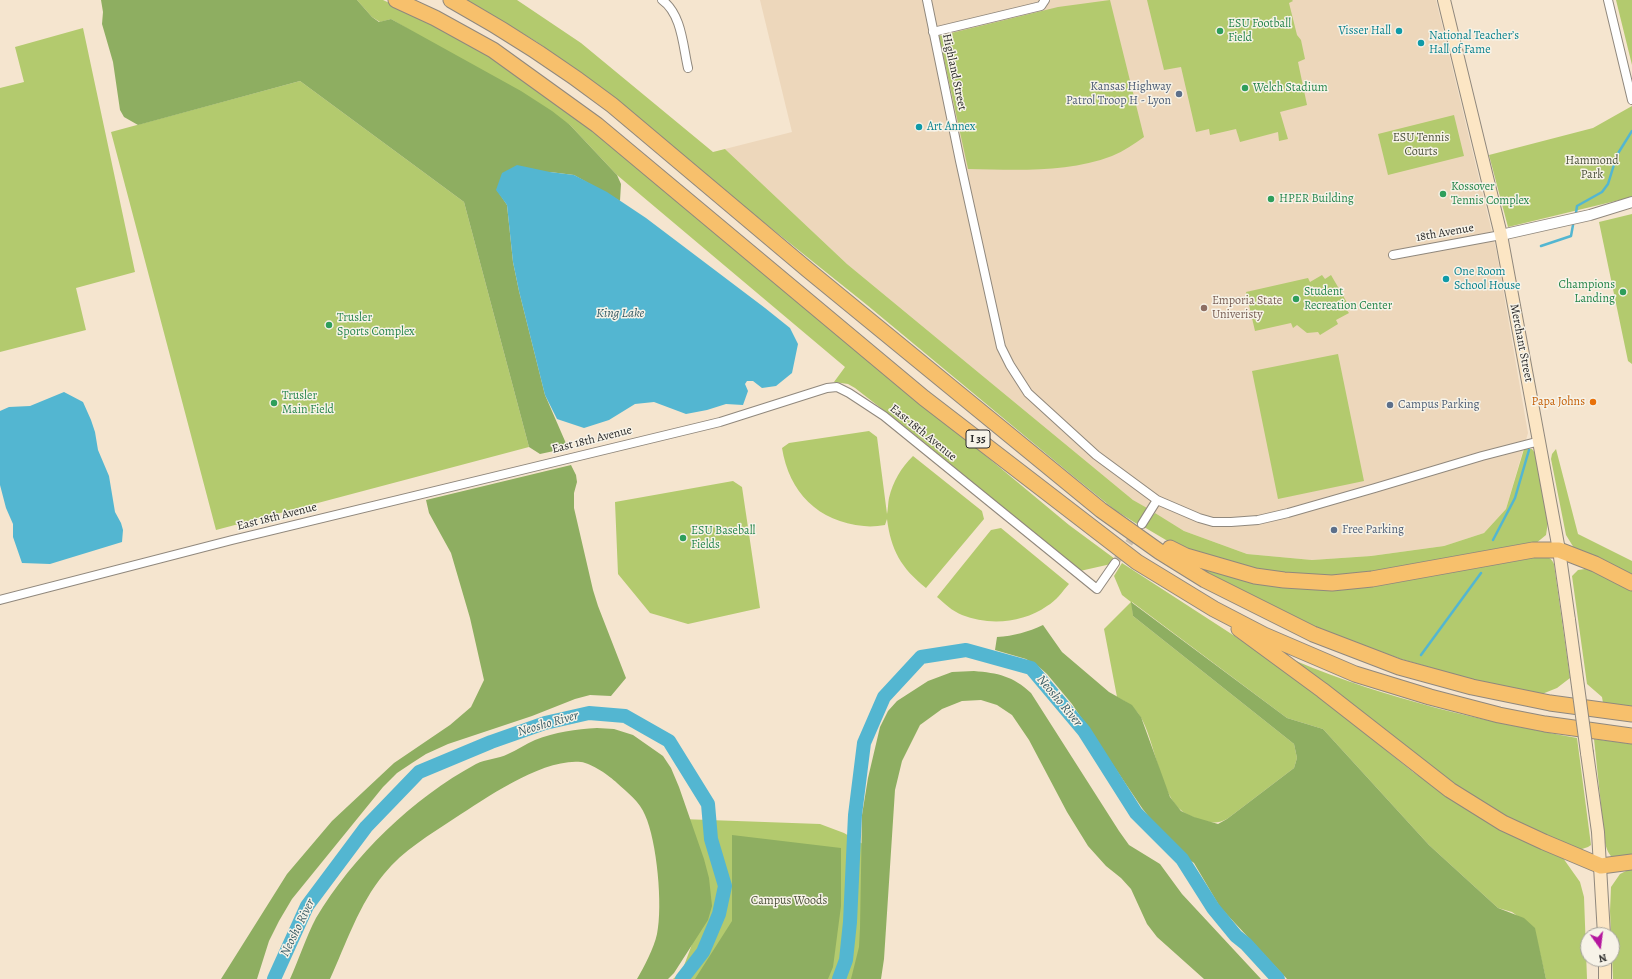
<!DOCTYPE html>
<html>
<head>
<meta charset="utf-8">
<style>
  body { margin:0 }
  #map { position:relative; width:1632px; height:979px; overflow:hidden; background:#f5e5cf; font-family:Alegreya,serif }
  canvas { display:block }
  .north { position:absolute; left:1580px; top:927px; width:40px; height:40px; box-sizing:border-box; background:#f7f3e8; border:1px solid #a5a39c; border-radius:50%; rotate:166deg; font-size:11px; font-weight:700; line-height:16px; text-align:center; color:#2b2b2b }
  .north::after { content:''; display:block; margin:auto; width:14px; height:18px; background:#b5179e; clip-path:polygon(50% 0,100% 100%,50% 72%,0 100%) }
</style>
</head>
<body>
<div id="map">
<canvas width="1632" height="979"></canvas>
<div class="north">N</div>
</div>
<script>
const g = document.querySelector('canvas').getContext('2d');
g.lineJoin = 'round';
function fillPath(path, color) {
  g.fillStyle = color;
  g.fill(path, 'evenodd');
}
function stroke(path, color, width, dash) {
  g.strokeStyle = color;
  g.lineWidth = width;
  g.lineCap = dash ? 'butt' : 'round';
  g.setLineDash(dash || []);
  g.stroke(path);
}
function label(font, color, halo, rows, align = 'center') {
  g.font = font + ' Alegreya,serif';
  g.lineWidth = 3;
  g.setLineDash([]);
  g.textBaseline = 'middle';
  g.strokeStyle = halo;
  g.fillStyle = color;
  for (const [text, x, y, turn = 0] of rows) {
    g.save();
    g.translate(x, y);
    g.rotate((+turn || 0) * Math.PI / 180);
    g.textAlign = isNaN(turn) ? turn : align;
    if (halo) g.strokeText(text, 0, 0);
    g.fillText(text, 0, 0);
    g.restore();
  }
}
const built = new Path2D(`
  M760 0H1436L1496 249 1528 433 1506 509 1484 533 1444 546 1371 556 1312 560 1247 554 1184 531 1133 500 847 264 725 149 792 132Z`);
const green = new Path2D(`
  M357 0H383L426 20 460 38 494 60 577 116 1069 525 1115 559 1111 564 1080 571 909 430 855 388 848 384 834 382 845 367 617 175 570 125 391 19 380 22 372 17Z
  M467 0H517L581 43 713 152 725 149 847 264 1133 500 1147 508 1137 524 1115 510 1073 476 867 305 731 196 592 81 537 42Z
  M1110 0 1144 137C1134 144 1124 151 1112 156 1067 173 1016 170 968 169L939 36 1058 7Z
  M1147 0H1292L1293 1 1289 3 1297 35 1301 40 1305 59 1298 62 1307 105 1280 112 1288 139 1279 141 1278 132 1240 142 1236 129 1210 135 1209 129 1196 132 1181 67 1164 70Z
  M1616 0H1632V65Z
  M83 28 135 272 76 288 86 330 0 352V88L24 82 15 47Z
  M300 81 464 202 529 447 216 530 111 132Z
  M1632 106V197L1508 227 1489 155 1593 128Z
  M1454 115 1464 156 1388 175 1378 134Z
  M1632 214V364L1628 361 1599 222Z
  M1322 275 1325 279 1331 275 1349 306 1346 309 1349 313 1336 320 1338 324 1320 335 1318 332 1307 333 1297 325 1293 328 1291 323 1255 331 1246 292 1308 278 1310 282Z
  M1338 354 1364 481 1278 499 1252 371Z
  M869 431 877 437 887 514C888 510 888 503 889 498 893 481 901 468 913 456L982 511 984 519 926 588C901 568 891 550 887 519L885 525C878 526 871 527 864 526 818 522 789 492 782 448L789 443Z
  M1524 449H1532L1535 453 1548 522 1546 535 1535 544 1341 577 1282 576 1221 562 1171 543 1144 527 1155 513 1184 531 1247 554 1312 560 1371 556 1444 546 1484 533 1506 509Z
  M1556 449 1578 534 1632 561V576L1574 548 1566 535 1551 459 1552 454Z
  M733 481 742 487 760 608 688 624 650 613 618 574 615 502Z
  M1001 528 1069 584C1062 592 1056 601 1047 606 1023 623 989 626 962 615 952 611 944 603 937 597L991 530Z
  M1532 555C1541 556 1550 554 1554 564L1570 678 1557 688 1542 694 1474 680 1401 659 1314 627 1219 580 1195 565 1287 584Z
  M1122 563 1267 657 1301 682 1413 772 1475 814 1563 858 1580 882 1584 897 1587 979H1546L1534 928 1512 912 1498 908 1429 845 1323 729 1287 718 1132 602 1133 616 1294 744 1297 758 1294 768 1227 819C1217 824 1212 823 1201 820 1195 818 1187 815 1182 811 1160 795 1155 740 1140 716 1134 707 1127 702 1117 697L1104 629 1131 602 1122 595 1114 576Z
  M1585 569H1595L1632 586V706L1603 703 1602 697 1587 684 1572 576 1578 570Z
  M1296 661C1386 699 1482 721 1577 738L1591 845 1588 847 1576 851 1482 806 1293 664Z
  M1594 739 1632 744V859C1615 860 1610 861 1605 843Z
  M681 819 820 824 844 833 868 847 866 979H673L682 971 710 896Z
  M1632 868V979H1613L1610 911 1611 887 1620 874Z`);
const forest = new Path2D(`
  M101 0H357L372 17 379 22 391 19 521 91 552 111 570 125 617 175 621 184 620 201 574 175 550 172 497 190 507 205 513 262 519 291 545 395 568 448 540 454 529 447 464 202 300 81 138 125 124 117 120 110 113 62 102 24 103 12Z
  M571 465 576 475 577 482 574 493V508L593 590 598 606 626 678 611 696 590 695 575 699 532 716 448 744 426 754 412 763 397 773 383 787 292 899 279 921 269 941 257 979H221L287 874 332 821 394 763 450 725 471 707 484 680 470 618 451 553 429 513 426 500Z
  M1131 602 1287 718 1323 729 1429 845 1498 908 1524 918 1535 928 1546 979H1287L1220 907 1194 863 1183 855 1156 826 1142 808 1072 704 1047 674 1038 666 1026 659 995 650 997 637C1014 636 1028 632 1043 625L1062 652 1109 692 1132 705 1141 717 1170 797 1181 811 1194 817 1218 824 1227 819 1294 768 1297 758 1294 744 1133 616Z
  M974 671C998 673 1013 676 1031 693L1119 831 1129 845 1160 864 1182 894 1261 979H1204L1157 937 1147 924 1131 889 1121 878 1106 866 1088 846 1067 812 1029 740 1012 715 997 705 981 700 962 701 942 709 920 725 902 761 895 790 884 959 881 979H851L859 947 860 928 862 815 868 778 880 727 888 711 897 701 928 681 952 672Z
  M597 728 614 729 633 735 663 756 671 768 679 787 704 859 709 878 712 906 708 920 674 973 668 979H637C644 967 654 948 657 934 663 906 657 841 645 815 640 802 627 792 617 783 610 776 591 763 581 762 543 758 486 798 455 818 430 835 403 850 384 874 359 904 346 944 330 979H290C299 959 306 937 316 918 353 856 413 798 476 764 486 759 498 759 508 754 517 750 526 744 535 740 555 732 576 729 597 728Z
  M732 835 841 848V906L833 967 828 979H695L732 921Z`);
const water = new Path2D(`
  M517 165 550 172 574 175 607 192 646 218 765 308 790 328 798 344 792 373 776 386 762 388 753 381H747L745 384 748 391 743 405 726 404 707 410 686 414 654 402 635 404 609 420 584 428 557 419 545 395 519 291 513 262 507 205 496 190 502 173Z
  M64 392 83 402 91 420 95 432 98 450 109 476 115 512 121 523 123 530 122 542 50 564 22 563 13 537V524L6 508 0 485V411L9 407 30 406Z`);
const stream = new Path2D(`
  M1576 213 1577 206 1602 192 1608 184 1617 155 1632 131
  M1541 246 1571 236 1573 225
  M1493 540 1515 498 1529 450
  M1421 655 1481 573`);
const river = new Path2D(`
  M274 979 307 906 366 827 419 772 491 742 545 723 589 713 625 716 669 741 708 804 711 839 725 886 719 914 703 952 682 979
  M839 979 846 960 850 922 855 815 864 743 884 697 921 657 966 650 1031 668 1084 731 1136 813 1182 859 1213 908 1236 936 1246 944 1278 979`);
const minorTunnel = new Path2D(`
  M1115 563 1142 524`);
const minor = new Path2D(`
  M662 0C682 14 683 47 688 68
  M927 0 960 161 1001 347 1010 365 1028 393 1096 455 1157 500 1199 518 1213 522H1231L1258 520 1288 513 1375 488 1482 456 1540 441
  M1608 0 1632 100
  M933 32 1041 6 1045 0
  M1393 255 1501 235
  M1142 524 1157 500
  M0 600 232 540 720 422 827 388 837 387 849 393 884 416 1097 589 1115 563`);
const tertiary = new Path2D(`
  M1501 235 1590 215 1632 202`);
const secondary = new Path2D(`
  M1444 0 1501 235 1559 550 1569 620
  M1587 753 1598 832 1604 935
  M1605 979V959`);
const motorway = new Path2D(`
  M396 0 435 18 493 50 597 125 924 398 1137 562 1214 609 1264 635 1355 674 1430 697 1499 715 1545 724 1632 736
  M451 0C507 31 561 66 612 105L808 270 1101 510 1160 552 1205 580 1313 634 1399 667 1472 687 1550 703 1632 714
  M1170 548 1186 556 1255 576 1284 580 1332 583 1372 579 1533 550H1559L1595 564 1632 583
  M1239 629 1322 690 1450 790 1503 823 1544 842 1601 866 1632 862`);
const secondaryBridge = new Path2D(`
  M1569 620 1587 753`);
const markers = [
  [1220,31,4,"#2e9e5b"],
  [1399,31,4,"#0f9aa8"],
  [1421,43,4,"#0f9aa8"],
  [1245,88,4,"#2e9e5b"],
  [1179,94,4,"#5c6f8a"],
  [919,127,4,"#0f9aa8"],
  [1443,194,4,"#2e9e5b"],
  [1271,199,4,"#2e9e5b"],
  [1446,279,4,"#0f9aa8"],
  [1623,292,4,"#2e9e5b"],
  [1296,299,4,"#2e9e5b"],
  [1204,308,4,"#8d6e63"],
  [329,325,4,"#2e9e5b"],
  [1593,402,4,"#e8710a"],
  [274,403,4,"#2e9e5b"],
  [1390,405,4,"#5c6f8a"],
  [1334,530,4,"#5c6f8a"],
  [683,538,4,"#2e9e5b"]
];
const shields = [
  [978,439,24]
];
const shieldNames = [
  ["I 35",978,439]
];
const leisureNames = [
  ["ESU Football",1228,24],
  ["Field",1228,38],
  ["Welch Stadium",1253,88],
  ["Kossover",1451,187],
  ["Tennis Complex",1451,201],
  ["HPER Building",1279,199],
  ["Champions",1615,285,"right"],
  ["Landing",1615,299,"right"],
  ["Student",1304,292],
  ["Recreation Center",1304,306],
  ["Trusler",337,318],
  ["Sports Complex",337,332],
  ["Trusler",282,396],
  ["Main Field",282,410],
  ["ESU Baseball",691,531],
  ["Fields",691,545]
];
const cultureNames = [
  ["Visser Hall",1391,31,"right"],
  ["National Teacher’s",1429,36],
  ["Hall of Fame",1429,50],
  ["Art Annex",927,127],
  ["One Room",1454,272],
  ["School House",1454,286]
];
const streetNames = [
  ["Highland Street",954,72,78],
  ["18th Avenue",1445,233,-10],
  ["Merchant Street",1521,343,79],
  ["East 18th Avenue",923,433,39],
  ["East 18th Avenue",592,440,-14],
  ["East 18th Avenue",277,517,-14]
];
const serviceNames = [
  ["Kansas Highway",1171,87,"right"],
  ["Patrol Troop H - Lyon",1171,101,"right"],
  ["Campus Parking",1398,405],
  ["Free Parking",1342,530]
];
const parkNames = [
  ["ESU Tennis",1421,138],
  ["Courts",1421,152],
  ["Hammond",1592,161],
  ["Park",1592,175],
  ["Campus Woods",789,901]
];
const educationNames = [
  ["Emporia State",1212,301],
  ["Univeristy",1212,315]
];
const foodNames = [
  ["Papa Johns",1585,402]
];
const waterNames = [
  ["King Lake",620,314],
  ["Neosho River",1059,701,50],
  ["Neosho River",548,724,-16],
  ["Neosho River",298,928,-64]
];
fillPath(built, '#edd7bb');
fillPath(green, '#b3ca6e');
fillPath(forest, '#8eae61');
fillPath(water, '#53b6d1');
stroke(stream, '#53b6d1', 2.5);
stroke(river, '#53b6d1', 14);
stroke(minorTunnel, '#cdc0ae', 8, [8, 4]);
stroke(minor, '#90887d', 10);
stroke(tertiary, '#90887d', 12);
stroke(secondary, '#90887d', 14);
stroke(motorway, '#90887d', 17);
stroke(minor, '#fff', 8);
stroke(tertiary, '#fff', 10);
stroke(secondary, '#fce6c4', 12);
stroke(motorway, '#f7c06c', 15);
stroke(secondaryBridge, '#90887d', 14, []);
stroke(secondaryBridge, '#fce6c4', 12);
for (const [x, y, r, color] of markers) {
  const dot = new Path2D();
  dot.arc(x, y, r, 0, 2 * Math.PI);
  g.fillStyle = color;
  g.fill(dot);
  stroke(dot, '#f7f3e8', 1.5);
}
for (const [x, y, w] of shields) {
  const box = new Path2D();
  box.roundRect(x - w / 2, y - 9, w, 18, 3);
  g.fillStyle = '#f7f3e8';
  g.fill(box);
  stroke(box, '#2b2b2b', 1);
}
label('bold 11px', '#2b2b2b', null, shieldNames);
label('12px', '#27864d', '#f7f3e8', leisureNames, 'left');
label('12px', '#0d838f', '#f7f3e8', cultureNames, 'left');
label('12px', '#2b2b2b', '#f7f3e8', streetNames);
label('12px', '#4e5e75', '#f7f3e8', serviceNames, 'left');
label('12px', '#4d533c', '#f7f3e8', parkNames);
label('12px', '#785e54', '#f7f3e8', educationNames, 'left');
label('12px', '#c56008', '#f7f3e8', foodNames, 'right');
label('italic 13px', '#395c65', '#f7f3e8', waterNames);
</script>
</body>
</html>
